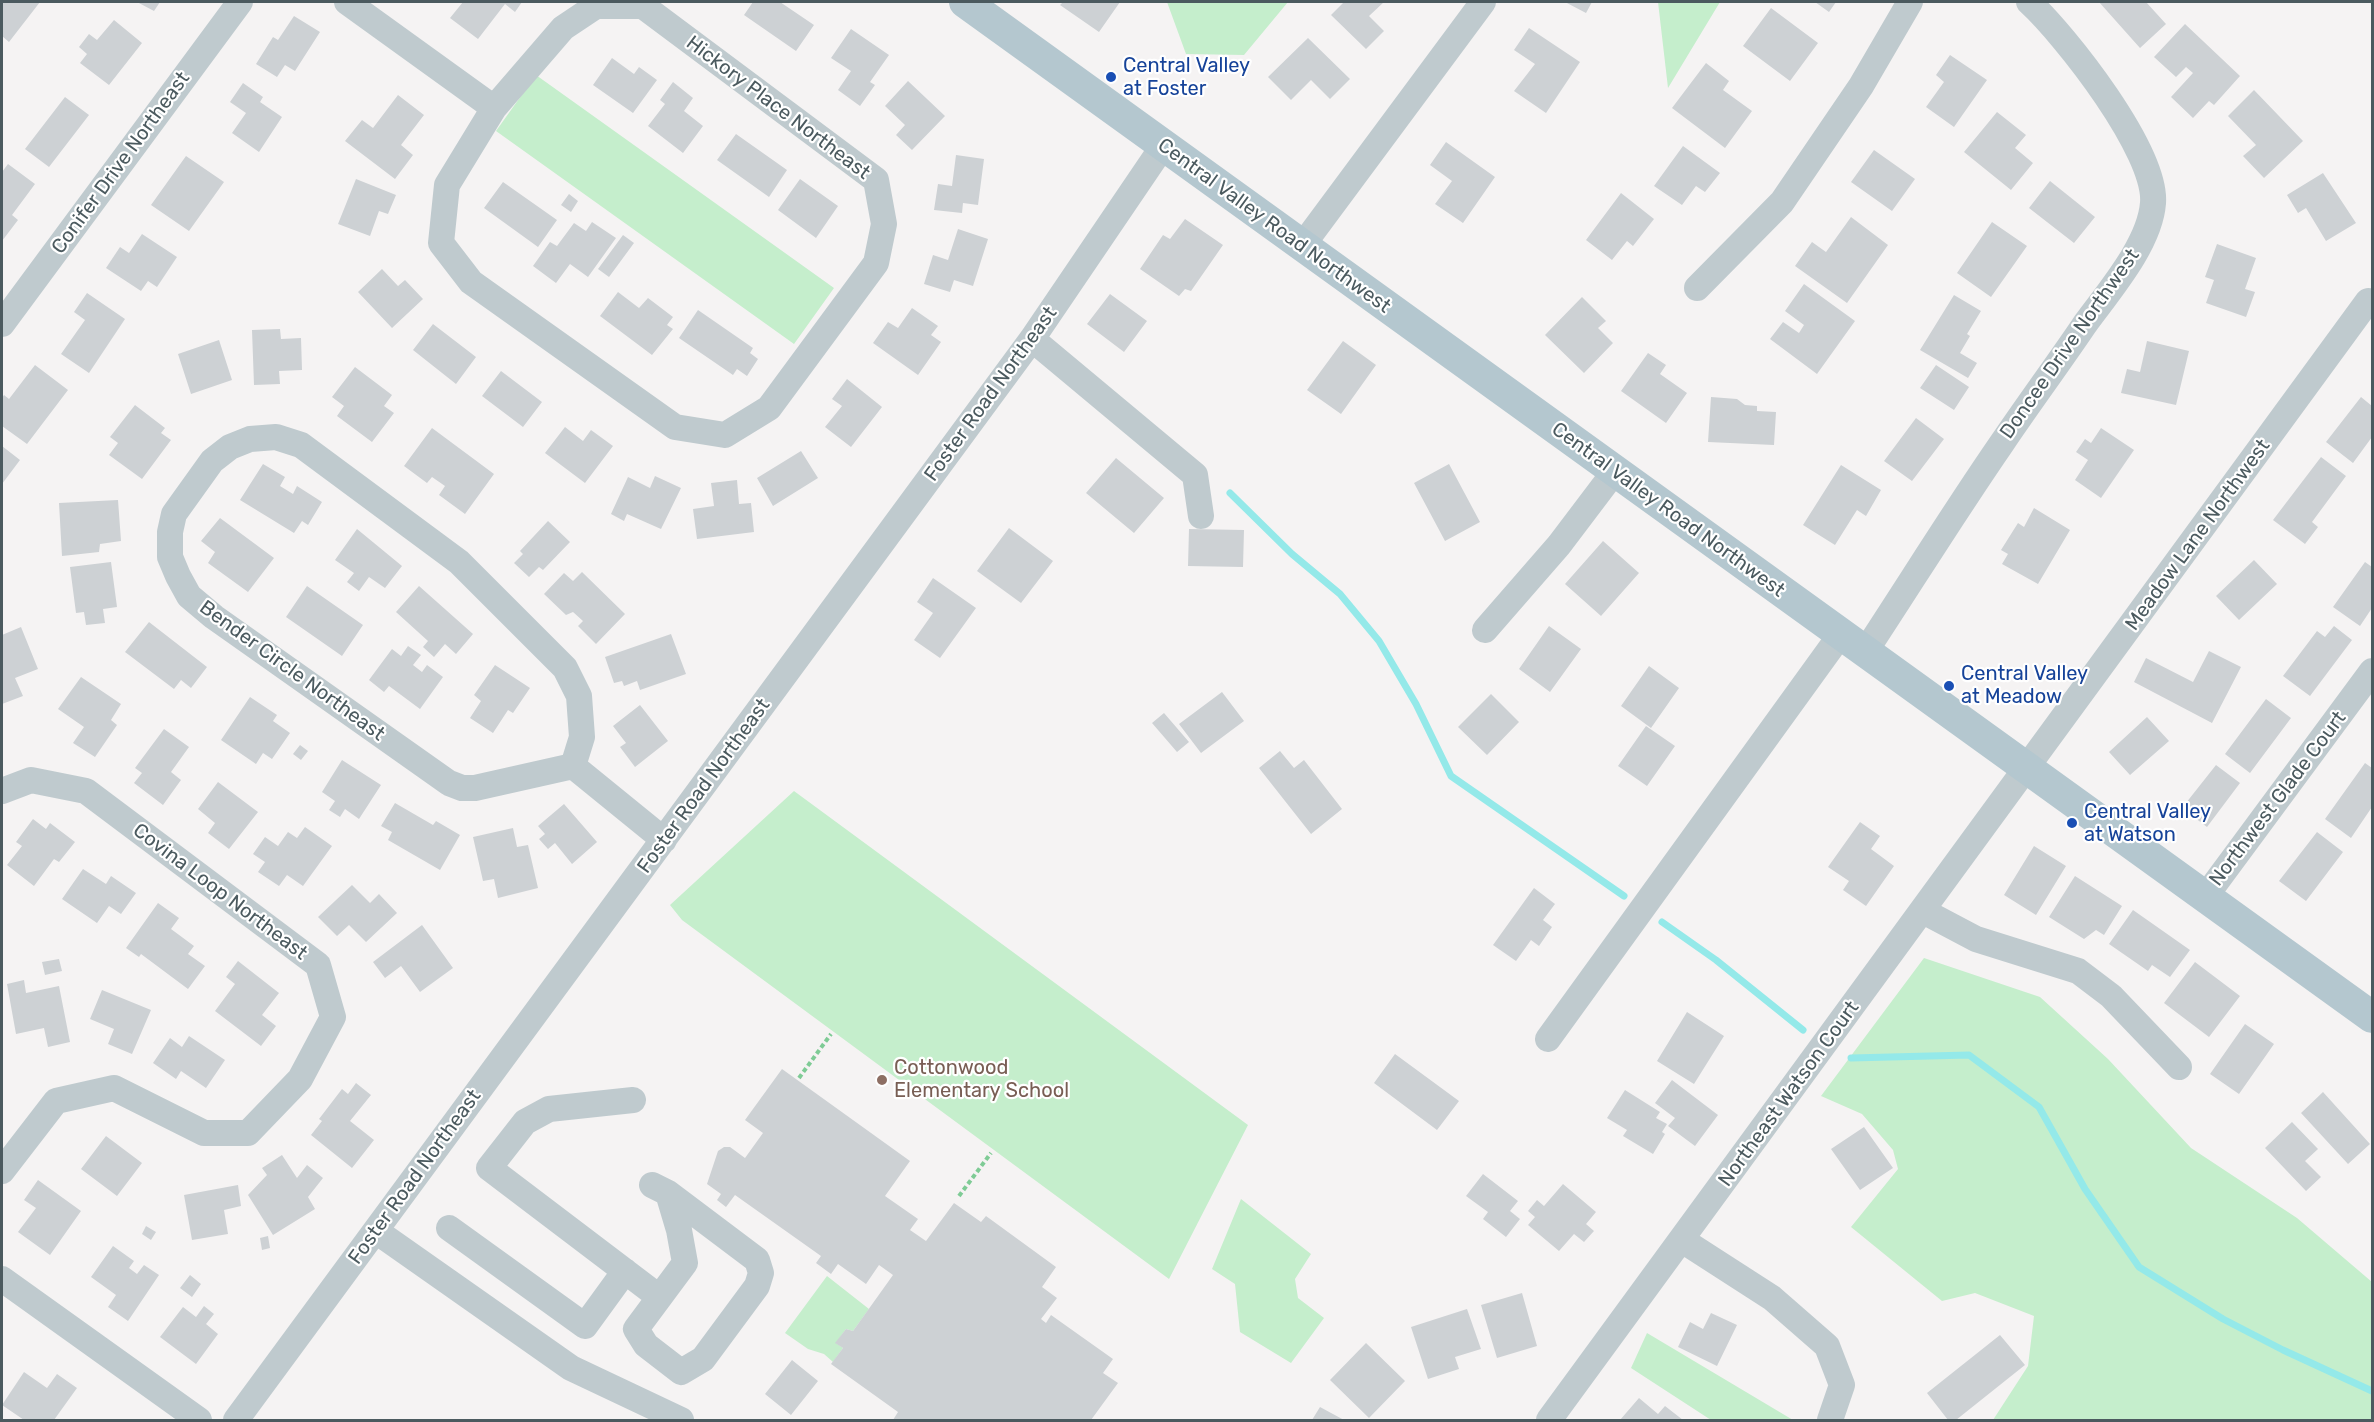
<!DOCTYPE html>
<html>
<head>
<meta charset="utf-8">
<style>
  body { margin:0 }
  #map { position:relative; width:2374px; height:1422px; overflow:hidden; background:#f5f3f3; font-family:Rubik,sans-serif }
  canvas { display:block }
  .frame { position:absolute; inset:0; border:3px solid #4b5a5f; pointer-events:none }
</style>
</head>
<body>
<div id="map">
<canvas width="2374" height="1422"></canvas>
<div class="frame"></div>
</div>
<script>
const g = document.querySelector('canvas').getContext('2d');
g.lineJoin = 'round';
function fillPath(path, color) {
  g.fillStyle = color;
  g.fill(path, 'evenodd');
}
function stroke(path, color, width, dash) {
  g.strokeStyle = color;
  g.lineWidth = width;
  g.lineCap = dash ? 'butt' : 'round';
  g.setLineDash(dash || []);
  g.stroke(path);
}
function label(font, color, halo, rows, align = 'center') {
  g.font = font + ' Rubik,sans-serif';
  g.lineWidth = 4.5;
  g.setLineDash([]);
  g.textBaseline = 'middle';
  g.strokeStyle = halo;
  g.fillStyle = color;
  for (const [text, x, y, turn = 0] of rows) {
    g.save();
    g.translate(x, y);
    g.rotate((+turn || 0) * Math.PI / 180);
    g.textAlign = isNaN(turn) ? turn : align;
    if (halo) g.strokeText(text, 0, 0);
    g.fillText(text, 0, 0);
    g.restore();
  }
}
const green = new Path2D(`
  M1167 2H1288L1244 55 1186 54Z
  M1658 2H1720L1668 88Z
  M536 75 834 288 794 344 496 131Z
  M794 791 1248 1125 1169 1279 682 920 670 905Z
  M1924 958 2040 997 2108 1059 2191 1148 2297 1218 2372 1282V1420H1993L2028 1366 2034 1316 1975 1293 1942 1301 1851 1227 1898 1169 1893 1150 1862 1114 1821 1096Z
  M1241 1199 1311 1254 1295 1279 1298 1298 1324 1318 1291 1363 1240 1332 1235 1284 1212 1269Z
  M827 1276 869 1309 853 1331 846 1329 836 1343 843 1348 833 1362 824 1354 808 1349 785 1333Z
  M1647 1333 1793 1420H1711L1631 1368Z`);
const stream = new Path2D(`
  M1230 493 1292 554 1340 594 1379 641 1416 704 1451 776 1624 896
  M1662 922 1716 960 1803 1030
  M1851 1058 1969 1055 2039 1107 2085 1189 2139 1267 2223 1319 2283 1350 2372 1391`);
const building = new Path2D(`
  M2 2H40L9 42 2 36Z
  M137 2H160L154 11Z
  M463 2H522L515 12 505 4 478 39 450 18Z
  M753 2H780L814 25 796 51 744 15Z
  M1063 2H1120L1099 32 1060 5Z
  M1344 2H1384L1369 16 1384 31 1366 49 1331 15Z
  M1565 2H1592L1586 13Z
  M1815 2H1836L1829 12Z
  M2099 2H2146L2166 24 2140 48Z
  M1771 8 1818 43 1790 81 1743 46Z
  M294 16 320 32 295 71 285 65 277 77 256 64 273 37 278 40Z
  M114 20 142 43 109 85 80 63 87 54 79 47 89 34 97 40Z
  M2185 24 2240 76 2214 105 2209 101 2193 118 2171 97 2193 73 2186 67 2176 77 2154 57Z
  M1529 28 1580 62 1546 113 1514 91 1535 64 1514 50Z
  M851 29 889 55 870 82 875 85 860 106 838 90 851 71 831 58Z
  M1308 38 1350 79 1330 99 1311 80 1291 100 1268 77Z
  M1950 55 1987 80 1954 127 1926 107 1944 82 1936 75Z
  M612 58 634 74 639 67 657 80 633 113 593 85Z
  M1706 63 1729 81 1723 90 1752 111 1725 148 1672 108Z
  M908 81 945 116 912 150 896 135 905 125 885 106Z
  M673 82 693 98 684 111 703 126 683 153 648 126 665 104 660 100Z
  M243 83 263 97 260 102 282 117 259 152 232 133 246 113 230 102Z
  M2254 90 2303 141 2264 178 2243 156 2256 145 2228 116Z
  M398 95 424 115 401 145 413 155 395 179 345 141 362 120 373 128Z
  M65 97 89 115 49 167 25 149Z
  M1997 112 2026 135 2015 148 2033 163 2011 190 1964 152Z
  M736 134 787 170 769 197 717 160Z
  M1446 142 1495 177 1463 223 1435 204 1452 181 1430 165Z
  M1683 146 1720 173 1705 192 1696 186 1682 205 1654 186Z
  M1874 150 1915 179 1892 211 1851 182Z
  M956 155 984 159 978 205 963 203 962 213 934 210 938 184 952 186Z
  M186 156 224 182 189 231 151 205Z
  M8 164 35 184 12 215 18 220 2 241V172Z
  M2323 173 2356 223 2326 241 2306 208 2298 213 2287 195Z
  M356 179 396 195 388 214 379 211 370 236 338 224Z
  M800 179 838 206 816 238 778 210Z
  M2050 181 2095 217 2074 243 2029 208Z
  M503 182 557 220 538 247 484 208Z
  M1621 193 1654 219 1633 246 1627 241 1612 260 1586 240Z
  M569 194 578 201 571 212 561 205Z
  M1851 217 1888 245 1847 303 1795 266 1812 242 1826 252Z
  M1185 219 1223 245 1191 291 1185 289 1179 296 1140 269 1163 235 1170 239Z
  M592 222 616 238 588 277 570 264 556 283 533 266 550 242 557 246 574 223 586 231Z
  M1992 222 2027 246 1991 297 1957 273Z
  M958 229 988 239 973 286 954 280 950 292 924 284 933 255 948 260Z
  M142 234 177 257 157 287 148 281 141 291 106 268 120 247 129 253Z
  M623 235 634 243 609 277 598 269Z
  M2217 244 2256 258 2245 289 2255 292 2246 317 2206 303 2214 280 2205 277Z
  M382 269 398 286 405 280 423 299 392 328 358 292Z
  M1804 284 1855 321 1817 374 1770 339 1783 322 1799 333 1804 325 1785 311Z
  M618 292 639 308 648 298 673 317 667 325 673 329 652 355 600 316Z
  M87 293 125 319 89 373 61 354 85 320 74 312Z
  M1110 294 1147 321 1124 352 1087 324Z
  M1954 295 1981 311 1967 334 1970 336 1960 353 1977 363 1968 378 1920 350Z
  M1582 297 1606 321 1598 328 1613 343 1584 373 1545 335Z
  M912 308 938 326 931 335 941 342 918 375 873 343 888 322 898 328Z
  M698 310 753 348 750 353 758 359 747 376 737 369 733 375 679 338Z
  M433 324 476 357 456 384 413 350Z
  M280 329 281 339 301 338 302 370 279 371 280 384 254 385 252 330Z
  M219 340 232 380 191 394 178 354Z
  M1343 341 1376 365 1341 414 1307 390Z
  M2147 341 2189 351 2176 405 2121 393 2127 369 2140 372Z
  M1648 353 1666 365 1660 374 1687 393 1666 423 1621 391Z
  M35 365 68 390 27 444 2 426V398L4 395 9 399Z
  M1936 365 1969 387 1954 410 1920 388Z
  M355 367 392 395 384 406 394 413 372 442 337 416 344 406 332 397Z
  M501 371 542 402 523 427 482 396Z
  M847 379 882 407 851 447 825 427 842 406 832 399Z
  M1711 397 1737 399 1745 405 1757 406V411L1776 412 1774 445 1708 442Z
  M2361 397 2372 406V437L2353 463 2326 442Z
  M135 405 165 428 161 433 171 440 142 479 109 455 118 443 110 437Z
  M1916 418 1944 439 1912 481 1884 461Z
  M565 427 583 441 591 430 613 446 585 483 545 453Z
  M432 428 494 474 465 514 439 495 445 486 432 477 427 483 404 466Z
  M2101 428 2134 450 2101 498 2075 480 2088 460 2076 452 2085 439 2091 443Z
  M2 446 20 460 2 484Z
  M801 451 818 478 773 506 757 478Z
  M2321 457 2346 476 2312 522 2318 527 2305 544 2273 520Z
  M1116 458 1164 498 1134 533 1086 493Z
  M263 464 285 477 280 486 293 494 297 486 322 502 308 525 302 521 294 533 240 500Z
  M1449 464 1480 522 1445 541 1414 483Z
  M1841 465 1881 490 1866 516 1857 510 1835 545 1803 525Z
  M655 476 681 488 661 529 627 514 624 521 611 514 628 477 650 488Z
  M737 480 739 504 751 503 754 532 697 539 693 509 714 506 711 483Z
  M118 500 121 541 100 544 99 552 62 556 59 503Z
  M2034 508 2070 530 2038 584 2002 564 2008 554 2001 550 2018 523 2024 527Z
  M220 518 274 558 248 592 208 563 215 552 201 541Z
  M548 521 570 542 543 570 539 567 529 577 514 563 523 554 520 551Z
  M1009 528 1053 561 1021 603 977 571Z
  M357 529 402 566 385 588 369 577 359 591 347 582 354 573 335 560Z
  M1189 529 1244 530 1243 567 1188 566Z
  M1603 541 1639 573 1601 616 1565 584Z
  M2254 560 2277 584 2239 620 2216 596Z
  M111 562 117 607 103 609 105 623 86 625 84 612 76 613 70 567Z
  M2365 562 2372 567V608L2360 626 2333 607Z
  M582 572 625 614 596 644 578 626 583 621 573 612 566 615 544 594 564 573 573 581Z
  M933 578 976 608 940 658 914 640 933 613 917 602Z
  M307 586 363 625 342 656 286 617Z
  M419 586 473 634 456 654 445 644 434 657 423 647 428 641 396 612Z
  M149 622 207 667 191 688 181 680 174 689 125 652Z
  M1549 626 1581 649 1550 692 1519 669Z
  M2334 626 2352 640 2310 696 2283 676 2317 631 2325 637Z
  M21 627 38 669 15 678 23 696 2 704V635Z
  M671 634 686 674 640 690 637 681 624 686 622 681 614 683 605 657Z
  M408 646 421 655 413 665 422 672 427 665 443 677 420 709 389 686 384 692 369 680 392 649 401 656Z
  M2209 651 2241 667 2212 723 2134 682 2146 658 2193 682Z
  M495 665 530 688 513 713 508 710 493 733 470 718 481 701 474 695Z
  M1649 666 1679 688 1651 728 1621 706Z
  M81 677 121 704 111 720 117 725 95 757 73 743 84 727 58 709Z
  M1222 692 1244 721 1201 753 1179 724Z
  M1491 694 1519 722 1487 755 1458 727Z
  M250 697 277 715 273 721 290 733 272 759 263 753 256 764 221 740Z
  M2266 699 2291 718 2250 773 2225 754Z
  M640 705 668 741 635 767 620 747 626 743 613 726Z
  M1164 713 1189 742 1177 752 1152 723Z
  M2147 717 2169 741 2130 775 2109 752Z
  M1646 726 1675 746 1647 786 1618 766Z
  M164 729 189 747 171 772 181 780 163 805 134 783 142 773 135 768Z
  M300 745 308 751 301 760 293 754Z
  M1280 751 1294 768 1304 760 1342 809 1311 834 1259 768Z
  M342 760 381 785 359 819 345 809 340 817 329 810 335 801 322 792Z
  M2365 763 2372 768V807L2351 838 2325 819Z
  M2216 765 2240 783 2207 827 2182 808Z
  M218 782 258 812 229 849 208 833 215 823 198 809Z
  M395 803 433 825 436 821 460 835 440 870 388 840 392 832 381 826Z
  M564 804 597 842 572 864 555 843 548 849 539 839 545 834 538 826Z
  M33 819 46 829 50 823 75 842 59 862 54 859 34 886 7 865 22 846 16 842Z
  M1860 822 1880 836 1871 849 1894 866 1866 906 1843 890 1849 881 1828 867Z
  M305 827 332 846 303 886 287 875 279 886 258 872 265 862 253 854 265 837 278 846 288 832 297 838Z
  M513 828 517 847 528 845 538 888 498 898 494 879 483 881 473 837Z
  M2317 832 2343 852 2306 901 2279 881Z
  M2034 846 2066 866 2036 915 2004 895Z
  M83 869 106 884 111 876 136 893 121 914 109 906 97 923 62 899Z
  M2075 876 2122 906 2104 935 2096 930 2084 939 2049 917Z
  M352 885 370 903 379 894 397 913 366 942 349 925 337 936 318 917Z
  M1534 888 1555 904 1543 920 1552 927 1539 946 1531 940 1516 961 1493 945Z
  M158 903 179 918 171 929 194 946 188 954 205 966 188 989 141 954 139 957 126 948Z
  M2133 910 2190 950 2170 977 2152 965 2148 971 2109 944Z
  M422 925 453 968 420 992 401 966 385 978 373 962Z
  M59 959 62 971 45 975 42 962Z
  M238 961 279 993 262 1015 276 1026 261 1046 215 1011 235 984 226 977Z
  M2195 962 2240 996 2209 1037 2164 1003Z
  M24 980 26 993 59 986 70 1042 48 1047 44 1028 16 1034 7 984Z
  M102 990 151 1010 132 1054 108 1044 114 1029 90 1019Z
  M1687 1012 1724 1036 1694 1084 1657 1061Z
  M2245 1024 2274 1044 2239 1094 2210 1074Z
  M189 1036 225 1060 206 1088 181 1071 176 1079 153 1063 170 1038 182 1047Z
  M1395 1054 1459 1101 1437 1130 1374 1083Z
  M782 1069 910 1161 885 1196 918 1219 910 1230 926 1241 954 1203 981 1222 986 1216 1056 1267 1042 1287 1057 1298 1041 1319 1046 1323 1051 1315 1113 1359 1103 1373 1118 1383 1091 1420H893L898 1412 831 1364 843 1348 835 1343 846 1329 853 1331 893 1275 879 1265 866 1284 838 1264 831 1274 816 1263 821 1256 735 1195 726 1207 717 1200 721 1194 707 1184 718 1151 724 1147H730L745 1158 763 1133 745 1120Z
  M1672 1080 1718 1115 1695 1146 1668 1126 1675 1118 1655 1103Z
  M356 1083 371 1095 350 1121 374 1140 352 1168 311 1135 322 1121 319 1119 342 1089 348 1094Z
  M1625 1090 1660 1112 1656 1118 1667 1124 1662 1132 1665 1134 1653 1154 1623 1136 1627 1130 1607 1118Z
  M2323 1092 2370 1144 2348 1164 2301 1113Z
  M2292 1122 2318 1149 2305 1161 2321 1177 2306 1191 2265 1148Z
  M1864 1127 1893 1168 1860 1190 1831 1149Z
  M106 1136 142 1163 117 1196 81 1169Z
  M282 1155 297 1178 307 1165 323 1178 308 1197 315 1209 273 1235 248 1195 267 1175 262 1168Z
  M1483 1174 1518 1201 1510 1211 1520 1219 1506 1237 1483 1219 1488 1212 1466 1196Z
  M38 1180 81 1211 50 1255 18 1232 36 1208 24 1200Z
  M1563 1184 1596 1212 1586 1224 1594 1231 1584 1242 1574 1234 1559 1251 1528 1225 1535 1217 1528 1211 1537 1200 1544 1206Z
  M238 1185 241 1206 224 1210 228 1234 192 1240 184 1195Z
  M146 1226 156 1232 151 1240 142 1234Z
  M268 1236 270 1248 262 1250 260 1238Z
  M113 1246 134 1261 129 1268 137 1274 144 1265 159 1275 128 1321 108 1307 116 1295 91 1277Z
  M190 1275 201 1284 192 1297 180 1288Z
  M1522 1293 1537 1346 1497 1358 1481 1305Z
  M204 1306 214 1314 206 1324 218 1334 196 1364 160 1337 183 1307 196 1317Z
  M1467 1309 1481 1349 1455 1357 1459 1369 1428 1379 1411 1327Z
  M1711 1313 1737 1325 1717 1366 1678 1347 1690 1322 1703 1329Z
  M2000 1335 2025 1365 1956 1420H1948L1927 1393Z
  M1366 1343 1405 1381 1369 1418 1330 1380Z
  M792 1360 818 1381 791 1415 765 1394Z
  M24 1372 47 1388 57 1374 77 1388 54 1420H24L2 1405Z
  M1639 1398 1658 1414 1665 1406 1683 1420H1620Z
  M1320 1407 1344 1420H1312Z`);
const path = new Path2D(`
  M799 1078 831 1034
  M959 1196 991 1153`);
const minor = new Path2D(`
  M347 2 494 108
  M596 6H643L876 180 884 224 876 263 769 408 725 435 675 427 471 282 441 243 447 185 494 108 563 28Z
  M1302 246 1483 2
  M1697 288 1782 202 1861 86 1910 2
  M2 324 240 2
  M1032 339 1195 475 1201 516
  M1485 630 1559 545 1615 471
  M1865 652C1911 582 1955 511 2002 443 2029 403 2058 364 2085 324 2109 291 2150 244 2153 203 2157 152 2066 36 2029 2
  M573 766 475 788H462L449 783 214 617 189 596 178 576 170 557V532L174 514 212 461 230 447 250 439 276 437 301 445 459 562 565 668 579 696 582 737 573 766 664 840
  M2 791 31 780 86 791 318 965 333 1017 300 1079 248 1133H204L114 1088 56 1101 2 1171
  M2205 897 2372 671
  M1923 911 1976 939 2078 971 2111 996 2179 1067
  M1548 1039 1841 634
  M633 1100 549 1109 525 1122 489 1168 659 1297
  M652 1185 668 1193 757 1260 761 1273 757 1286 703 1359 681 1372 646 1345 636 1329 685 1263 679 1230 668 1193
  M449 1228 585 1326 625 1271
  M376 1231 571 1368 681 1420
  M1682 1240 1772 1298 1827 1346 1842 1385 1830 1420
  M2 1279 199 1420
  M236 1420 1032 339 1163 146
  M1549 1420 2368 301 2372 304`);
const major = new Path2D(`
  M965 2 2372 1017`);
const markers = [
  [1111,77,6,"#1a4fb4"],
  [1949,686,6,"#1a4fb4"],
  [2072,823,6,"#1a4fb4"],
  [882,1080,6,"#8d6e63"]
];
const transitNames = [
  ["Central Valley",1123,66],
  ["at Foster",1123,89],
  ["Central Valley",1961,674],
  ["at Meadow",1961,697],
  ["Central Valley",2084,812],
  ["at Watson",2084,835]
];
const streetNames = [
  ["Hickory Place Northeast",778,108,37],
  ["Conifer Drive Northeast",121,163,-54],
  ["Central Valley Road Northwest",1274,226,36],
  ["Doncee Drive Northwest",2070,344,-55],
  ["Foster Road Northeast",991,394,-54],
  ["Central Valley Road Northwest",1668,510,36],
  ["Meadow Lane Northwest",2198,535,-54],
  ["Bender Circle Northeast",292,671,36],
  ["Foster Road Northeast",704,786,-54],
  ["Northwest Glade Court",2278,799,-53],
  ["Covina Loop Northeast",220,892,37],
  ["Northeast Watson Court",1789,1094,-54],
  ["Foster Road Northeast",415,1177,-54]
];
const educationNames = [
  ["Cottonwood",894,1068],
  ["Elementary School",894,1091]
];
fillPath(green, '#c5eecc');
stroke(stream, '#94e9e9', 7);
fillPath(building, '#cdd1d4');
stroke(path, '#7ecb95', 4, [4.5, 3]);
stroke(minor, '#bfcace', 26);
stroke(major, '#b4c7cf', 32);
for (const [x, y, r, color] of markers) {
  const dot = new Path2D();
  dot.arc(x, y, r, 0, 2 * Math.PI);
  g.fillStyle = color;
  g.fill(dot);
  stroke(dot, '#fff', 2);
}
label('20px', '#164399', '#fff', transitNames, 'left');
label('20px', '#4b5a5f', '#fff', streetNames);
label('20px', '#785e54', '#fff', educationNames, 'left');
</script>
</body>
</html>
